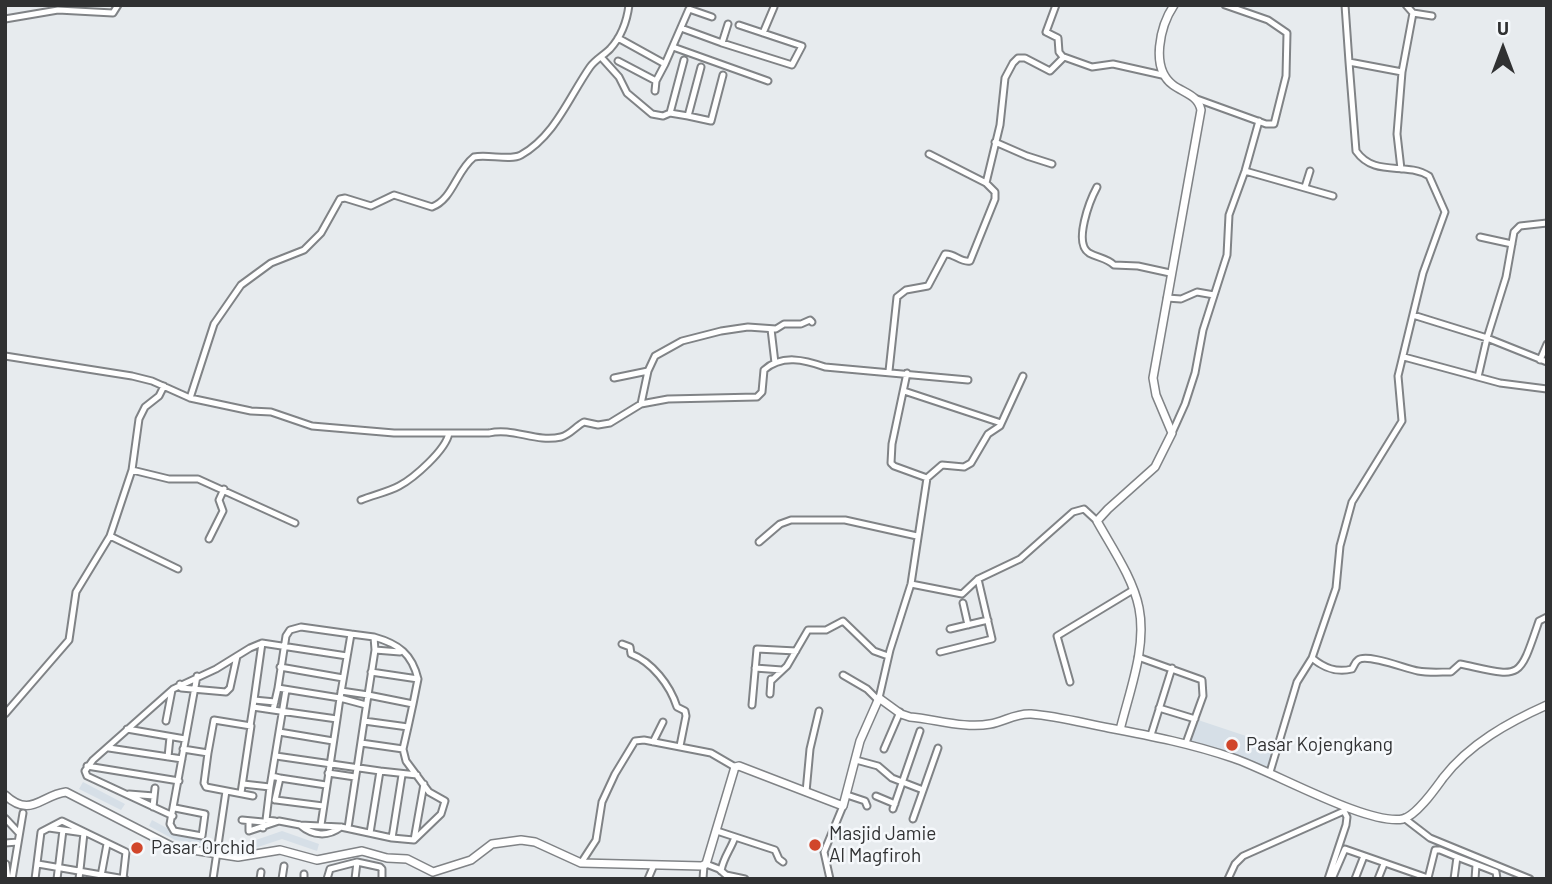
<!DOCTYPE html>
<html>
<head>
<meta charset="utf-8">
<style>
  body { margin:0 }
  #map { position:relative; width:1552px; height:884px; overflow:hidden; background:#e7ebee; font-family:Barlow,sans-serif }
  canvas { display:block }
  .frame { position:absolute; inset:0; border:7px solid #303132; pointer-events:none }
  .north { position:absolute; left:1468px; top:14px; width:70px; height:70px; -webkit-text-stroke:5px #f5f8fb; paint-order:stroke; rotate:0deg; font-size:19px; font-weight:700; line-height:28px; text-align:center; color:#303132 }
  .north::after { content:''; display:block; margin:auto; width:24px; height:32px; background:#303132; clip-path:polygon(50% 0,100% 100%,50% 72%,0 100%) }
</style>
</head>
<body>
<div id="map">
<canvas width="1552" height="884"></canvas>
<div class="frame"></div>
<div class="north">U</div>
</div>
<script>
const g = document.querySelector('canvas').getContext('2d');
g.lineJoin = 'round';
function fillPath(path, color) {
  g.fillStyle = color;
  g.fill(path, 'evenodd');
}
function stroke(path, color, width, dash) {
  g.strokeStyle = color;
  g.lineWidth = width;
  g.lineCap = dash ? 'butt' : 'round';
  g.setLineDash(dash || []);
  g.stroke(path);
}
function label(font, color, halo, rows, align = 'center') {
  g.font = font + ' Barlow,sans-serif';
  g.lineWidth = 5;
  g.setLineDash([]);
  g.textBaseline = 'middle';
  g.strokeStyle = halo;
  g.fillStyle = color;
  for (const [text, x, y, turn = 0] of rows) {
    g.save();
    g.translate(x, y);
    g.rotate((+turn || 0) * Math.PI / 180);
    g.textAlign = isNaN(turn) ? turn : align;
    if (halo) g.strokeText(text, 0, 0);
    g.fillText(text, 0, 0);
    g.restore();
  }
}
const built = new Path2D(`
  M1195 719 1279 747 1270 772 1186 743Z
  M83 782 125 804 121 810 79 789Z
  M152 820 176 833 204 837 203 844 175 840 149 826Z
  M282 831 319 844 317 851 282 839 252 849 250 842Z`);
const street = new Path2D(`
  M1056 5 1046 32 1058 38 1059 52 1063 57
  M1345 5 1349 62 1402 72 1397 134 1401 169
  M1413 13 1432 16
  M5 19 58 10 113 13 118 5
  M681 28 722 43 728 24
  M763 33 774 7
  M618 38 665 64 656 81 655 91
  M722 43 792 65 802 46 739 25
  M673 47 768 81
  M601 57 619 77 627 93 652 114 663 116 670 113 688 116 701 67
  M618 61 656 81
  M665 64 689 9 712 17
  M1402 72 1413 13 1406 5
  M1197 99 1266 124H1274L1286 76 1287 33 1268 20 1225 5
  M670 113 684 60
  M688 116 711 121 723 75
  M995 142 1027 156 1052 164
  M1245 171 1333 196
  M986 183 1000 125 1005 78 1013 63 1018 58H1025L1050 71 1064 57 1092 67 1113 64 1162 75
  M1097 187C1090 200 1073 243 1089 253 1098 258 1107 258 1114 265L1138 266 1170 273
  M1305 187 1310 171
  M1547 223 1520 226 1514 232 1506 277 1487 338 1547 362
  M1480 237 1512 244
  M1167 298 1181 299 1197 292 1214 295
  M1413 315 1487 338 1478 377
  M771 329 775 363
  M5 356 132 376 152 381 190 398 251 411 271 412 312 426 394 433H489C513 427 536 443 561 437 570 435 576 426 584 422L598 425 610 423 641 404 668 399 757 397 762 392 764 370C782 354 805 360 825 367L968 380
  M1404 357 1500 383 1547 389
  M1540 360 1547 344
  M889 371 897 297 906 290 928 286 945 254C954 253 961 263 970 261L995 199V192L986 183 929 154
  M907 373 892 444 891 463 894 466 927 478
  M614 378 648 371
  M904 391 1001 423
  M190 398 214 324 241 285 271 263 304 250 321 233 340 199 345 198 371 206 394 195 432 207C453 199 456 171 474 157 488 154 510 161 521 155 555 136 569 97 590 67 595 60 604 55 610 49 621 37 627 21 629 5
  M641 404 648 371 655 356 682 341 721 331 748 327 776 329 784 324H801L810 320 812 322
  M1172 433 1185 404 1195 373 1203 330 1227 255 1229 215 1245 171 1259 121
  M132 470 169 479H198L295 523
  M361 500C373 495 388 492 399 486 414 478 446 450 449 433
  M110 536 178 569
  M209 539 223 511 219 500 224 489
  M759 542 780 524 791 520H845L917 536
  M911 584 962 594 978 579 1020 559 1073 512 1084 509 1097 521
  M963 603 968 625
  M301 627 351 634 340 698 278 688 286 636 290 630Z
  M950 629 988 620
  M351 634 374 637 375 650 368 695 413 704 418 679
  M622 644 630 647 631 654C652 662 670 685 677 707L685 711 686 716 680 746
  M375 650 400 652
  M940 652 992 639 978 579
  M1138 657 1202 680 1203 696 1186 743
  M1312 658C1324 668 1336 673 1352 669 1354 666 1355 662 1358 660 1367 653 1406 669 1418 671 1428 673 1440 672 1451 672L1460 664C1522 677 1518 682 1539 621L1547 617
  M280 667 343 678
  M755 668 782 670
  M371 672 418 679C412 654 399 644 374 637
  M843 675 867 689 878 700
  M771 681 787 666 808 630H826L843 621 874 651 888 656
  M1070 682 1057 636 1133 590
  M180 684 181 688 226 692 230 688 237 656 250 648 262 643
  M341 691 368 695 348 828
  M770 694 771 679
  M879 698 890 650 911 584 927 478 942 465 964 467 971 463 988 434 1000 426 1023 376
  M254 700 275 702
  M752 705 757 649 796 651
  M253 707 262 643 347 656
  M1159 708 1195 719
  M273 710 337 719 340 698 366 705
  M5 714 69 640 76 592 110 536 132 470 139 419 145 407 159 396 164 386
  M166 721 172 690
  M364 721 408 727 413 704
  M250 726 253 707 273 710 278 688
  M127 729 185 739
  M279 732 286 690
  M1151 735 1172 668
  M653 742 663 722
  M361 743 403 749 408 727
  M109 748 182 759
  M183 749 208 753 204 783 206 787 253 796
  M884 749 900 712
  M208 753 214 720 251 726 241 793
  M276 756 380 771
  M168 757 170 737
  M856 760 878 766 892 778 923 790
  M87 766 179 781
  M1270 772 1297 682 1312 658 1336 588 1340 546 1352 502 1402 421 1398 376 1423 273 1445 212 1429 176C1405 161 1375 178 1356 151L1349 62
  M328 773 355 777
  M272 776 280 778 275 800
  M280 778 326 785
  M243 784 270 787 279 732 333 741
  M270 787 266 820 275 821
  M806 792 810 749 819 711
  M129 794 154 796
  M847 795 865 801 867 806
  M876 796 895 804
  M276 800 323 806
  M153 807 155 788
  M175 808 205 814 202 836 174 831 170 824 197 676
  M893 809 920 731
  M173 816 87 776 85 771 93 760 173 689 216 669 237 656
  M5 818 19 833
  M1404 818 1430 838 1530 879
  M913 819 938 748
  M242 820 263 822V828
  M249 821V831L279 821 300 825 341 827 392 838 414 840 441 814 445 801 429 792 406 761 403 749
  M300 825C313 836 328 837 341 827
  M321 825 337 719
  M49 828 84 833 79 879
  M717 831 775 850 779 859 783 862
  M370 833 380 771 417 775
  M392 838 402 775
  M414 840 424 784
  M5 843 18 842
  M581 863 596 840 602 802 615 774 635 741 644 740 711 753 735 767
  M6 864 8 879
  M38 864 125 879
  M706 864 719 869 726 875 745 879
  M721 871C723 858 731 849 735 837
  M101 876 107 844
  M1428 878 1435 850H1440L1457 857
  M12 879 23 813
  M35 879 41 832 62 821 126 852 123 879
  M57 879 63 830
  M213 879 226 791
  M260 879 261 872
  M282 879 284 866
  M304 879V874
  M327 879 330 869 357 862 380 867 382 869V879
  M355 879 357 862
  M648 879 654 865
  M703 879 704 865
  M830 879 824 852 843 806
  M1228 879 1235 864 1243 856 1344 811 1347 808
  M1328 879 1346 825 1347 817 1344 811
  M1332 879 1345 849 1425 877
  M1355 879 1364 856
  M1378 879 1384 864
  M1454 879 1457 857 1496 872 1497 879
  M1475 879 1476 865`);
const secondary = new Path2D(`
  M1120 730C1129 692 1147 648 1139 608 1133 578 1112 548 1097 521L1108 509 1155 467 1172 433 1156 395 1153 378 1201 110C1198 95 1184 93 1173 85 1150 68 1160 26 1174 5
  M5 795C31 819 41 795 66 792L173 847 238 857 280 850 317 860 362 851 387 858 407 859 433 872 471 860 492 844 521 840 535 842 581 863 702 866 706 864 735 767 739 766 843 806 860 741 879 698 901 714 910 717C935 719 965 729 990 724 1004 722 1015 713 1031 714 1057 716 1083 723 1109 728 1152 736 1192 744 1233 758 1272 771 1368 826 1403 819 1417 815 1435 789 1443 778 1469 744 1509 722 1547 705`);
const markers = [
  [1232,745,7,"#d1462b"],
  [815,845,7,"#d1462b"],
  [137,848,7,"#d1462b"]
];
const poiNames = [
  ["Pasar Kojengkang",1246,745],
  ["Masjid Jamie",829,834],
  ["Al Magfiroh",829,856],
  ["Pasar Orchid",151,848]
];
fillPath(built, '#d6dfe7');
stroke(street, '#808386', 9);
stroke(secondary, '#808386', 10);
stroke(street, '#fff', 5);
stroke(secondary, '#fff', 7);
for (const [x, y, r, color] of markers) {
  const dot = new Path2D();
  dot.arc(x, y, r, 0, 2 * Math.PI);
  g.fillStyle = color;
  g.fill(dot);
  stroke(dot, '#f5f8fb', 2.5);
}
label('19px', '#303132', '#f5f8fb', poiNames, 'left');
</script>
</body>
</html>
